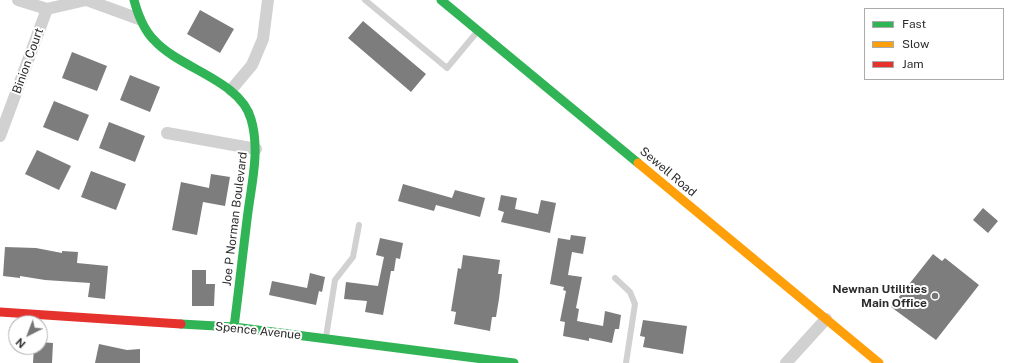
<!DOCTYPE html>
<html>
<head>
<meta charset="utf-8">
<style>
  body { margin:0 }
  #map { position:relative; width:1012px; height:363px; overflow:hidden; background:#fff; font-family:"Public Sans",sans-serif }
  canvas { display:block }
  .legend { position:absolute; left:864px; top:8px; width:140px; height:72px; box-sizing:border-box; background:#fff; border:1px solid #ababab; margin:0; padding:5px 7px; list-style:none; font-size:12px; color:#2c2c2c }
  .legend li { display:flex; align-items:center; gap:8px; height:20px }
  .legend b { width:20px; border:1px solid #ababab }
  .north { position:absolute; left:8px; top:315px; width:40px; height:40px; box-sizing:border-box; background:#fff; border:1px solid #ababab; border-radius:50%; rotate:222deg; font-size:11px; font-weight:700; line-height:16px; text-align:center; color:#2c2c2c }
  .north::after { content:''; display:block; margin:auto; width:14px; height:18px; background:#767676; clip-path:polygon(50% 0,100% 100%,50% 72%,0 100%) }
</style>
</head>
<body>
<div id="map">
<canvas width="1012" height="363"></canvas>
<ul class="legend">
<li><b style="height:5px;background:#30b455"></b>Fast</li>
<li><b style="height:5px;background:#ff9f0a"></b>Slow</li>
<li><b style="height:5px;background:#e5322d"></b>Jam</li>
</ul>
<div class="north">N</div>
</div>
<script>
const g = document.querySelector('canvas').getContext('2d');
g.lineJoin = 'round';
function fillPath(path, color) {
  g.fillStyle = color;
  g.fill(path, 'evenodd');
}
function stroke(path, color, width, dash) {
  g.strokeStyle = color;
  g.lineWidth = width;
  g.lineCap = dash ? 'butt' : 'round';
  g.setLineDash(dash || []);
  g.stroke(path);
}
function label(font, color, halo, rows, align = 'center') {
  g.font = font + ' "Public Sans",sans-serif';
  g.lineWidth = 4;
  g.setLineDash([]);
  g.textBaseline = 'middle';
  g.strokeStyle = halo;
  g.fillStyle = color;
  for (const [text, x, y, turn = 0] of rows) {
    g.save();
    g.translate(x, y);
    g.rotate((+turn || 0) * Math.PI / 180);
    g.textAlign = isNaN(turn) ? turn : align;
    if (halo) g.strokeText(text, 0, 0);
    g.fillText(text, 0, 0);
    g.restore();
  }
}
const building = new Path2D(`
  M200 10 234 29 220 53 187 34Z
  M363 21 426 74 411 92 348 38Z
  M72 52 107 66 97 91 62 78Z
  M130 75 160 87 150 112 120 100Z
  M54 101 89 115 78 141 43 127Z
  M109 122 145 136 135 162 99 148Z
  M37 150 71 166 59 190 25 174Z
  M91 171 126 184 116 210 81 197Z
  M211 174 230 177 225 206 203 202 197 235 172 230 181 182 209 188Z
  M403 184 452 198 455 190 485 198 480 217 436 205 434 211 398 201Z
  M501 195 517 198 515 209 538 214 541 200 556 203 550 233 501 222 504 212 498 210Z
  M983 208 998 221 988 233 973 220Z
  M571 235 586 237 583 254 572 252 568 275 582 277 576 308 579 309 577 321 603 326 605 311 621 315 619 329H615L612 343 589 338V341L563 336 565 322 560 321 566 291 563 290 564 287 550 284 558 238 570 240Z
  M380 238 403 243 400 259 396 258 394 271H391L383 315 365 312 367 301 344 299 346 282 378 286 384 257 376 255Z
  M5 247 36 248 62 253V251L78 252 77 263 108 266 105 299 88 297 90 283 45 280 20 276V278L3 276Z
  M933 254 942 261 945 258 979 285 936 340 891 307Z
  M463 255 500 260 498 274H502L499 299 496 317H492L490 331 454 324 456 312 451 311 458 268 461 269Z
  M192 270H206V284H215L214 306H192Z
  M310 273 325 277 322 292 319 291 316 305 269 295 272 281 307 288Z
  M643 320 687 326 683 354 643 347 645 337 640 336Z
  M40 342 53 343 52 363H33L34 347H40Z
  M99 344 127 350 140 349V363H95Z`);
const lane = new Path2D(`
  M365 0 447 68 477 32
  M615 278 630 292 635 304 626 363
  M326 337 335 280 353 257 359 225`);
const street = new Path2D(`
  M18 0 47 9
  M87 0 139 19
  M231 90 252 65 263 39 268 0
  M167 133 256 149
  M0 136 47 9 86 0
  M786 363 826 319`);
const fast = new Path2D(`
  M134 0C138 15 143 29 154 40 180 69 240 80 251 119 260 149 252 182 248 212 243 251 239 289 234 327
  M441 0 638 163
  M181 324 234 327 514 363`);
const slow = new Path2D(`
  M638 163 879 363`);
const jam = new Path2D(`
  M0 312 181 324`);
const markers = [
  [935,296,4,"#767676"]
];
const streetNames = [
  ["Binion Court",28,61,-70],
  ["Sewell Road",668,172,40],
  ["Joe P Norman Boulevard",235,219,-83],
  ["Spence Avenue",258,331,6]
];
const poiNames = [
  ["Newnan Utilities",927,289],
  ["Main Office",927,303]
];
fillPath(building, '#7d7d7d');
stroke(lane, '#d1d1d1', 6);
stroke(street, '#d1d1d1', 12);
stroke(fast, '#30b455', 9);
stroke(slow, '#ff9f0a', 9);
stroke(jam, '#e5322d', 9);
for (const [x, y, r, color] of markers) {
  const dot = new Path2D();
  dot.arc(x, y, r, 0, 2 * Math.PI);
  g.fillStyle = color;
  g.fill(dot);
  stroke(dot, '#fff', 1.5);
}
label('12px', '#2c2c2c', '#fff', streetNames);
label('bold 12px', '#2c2c2c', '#fff', poiNames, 'right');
</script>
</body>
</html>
